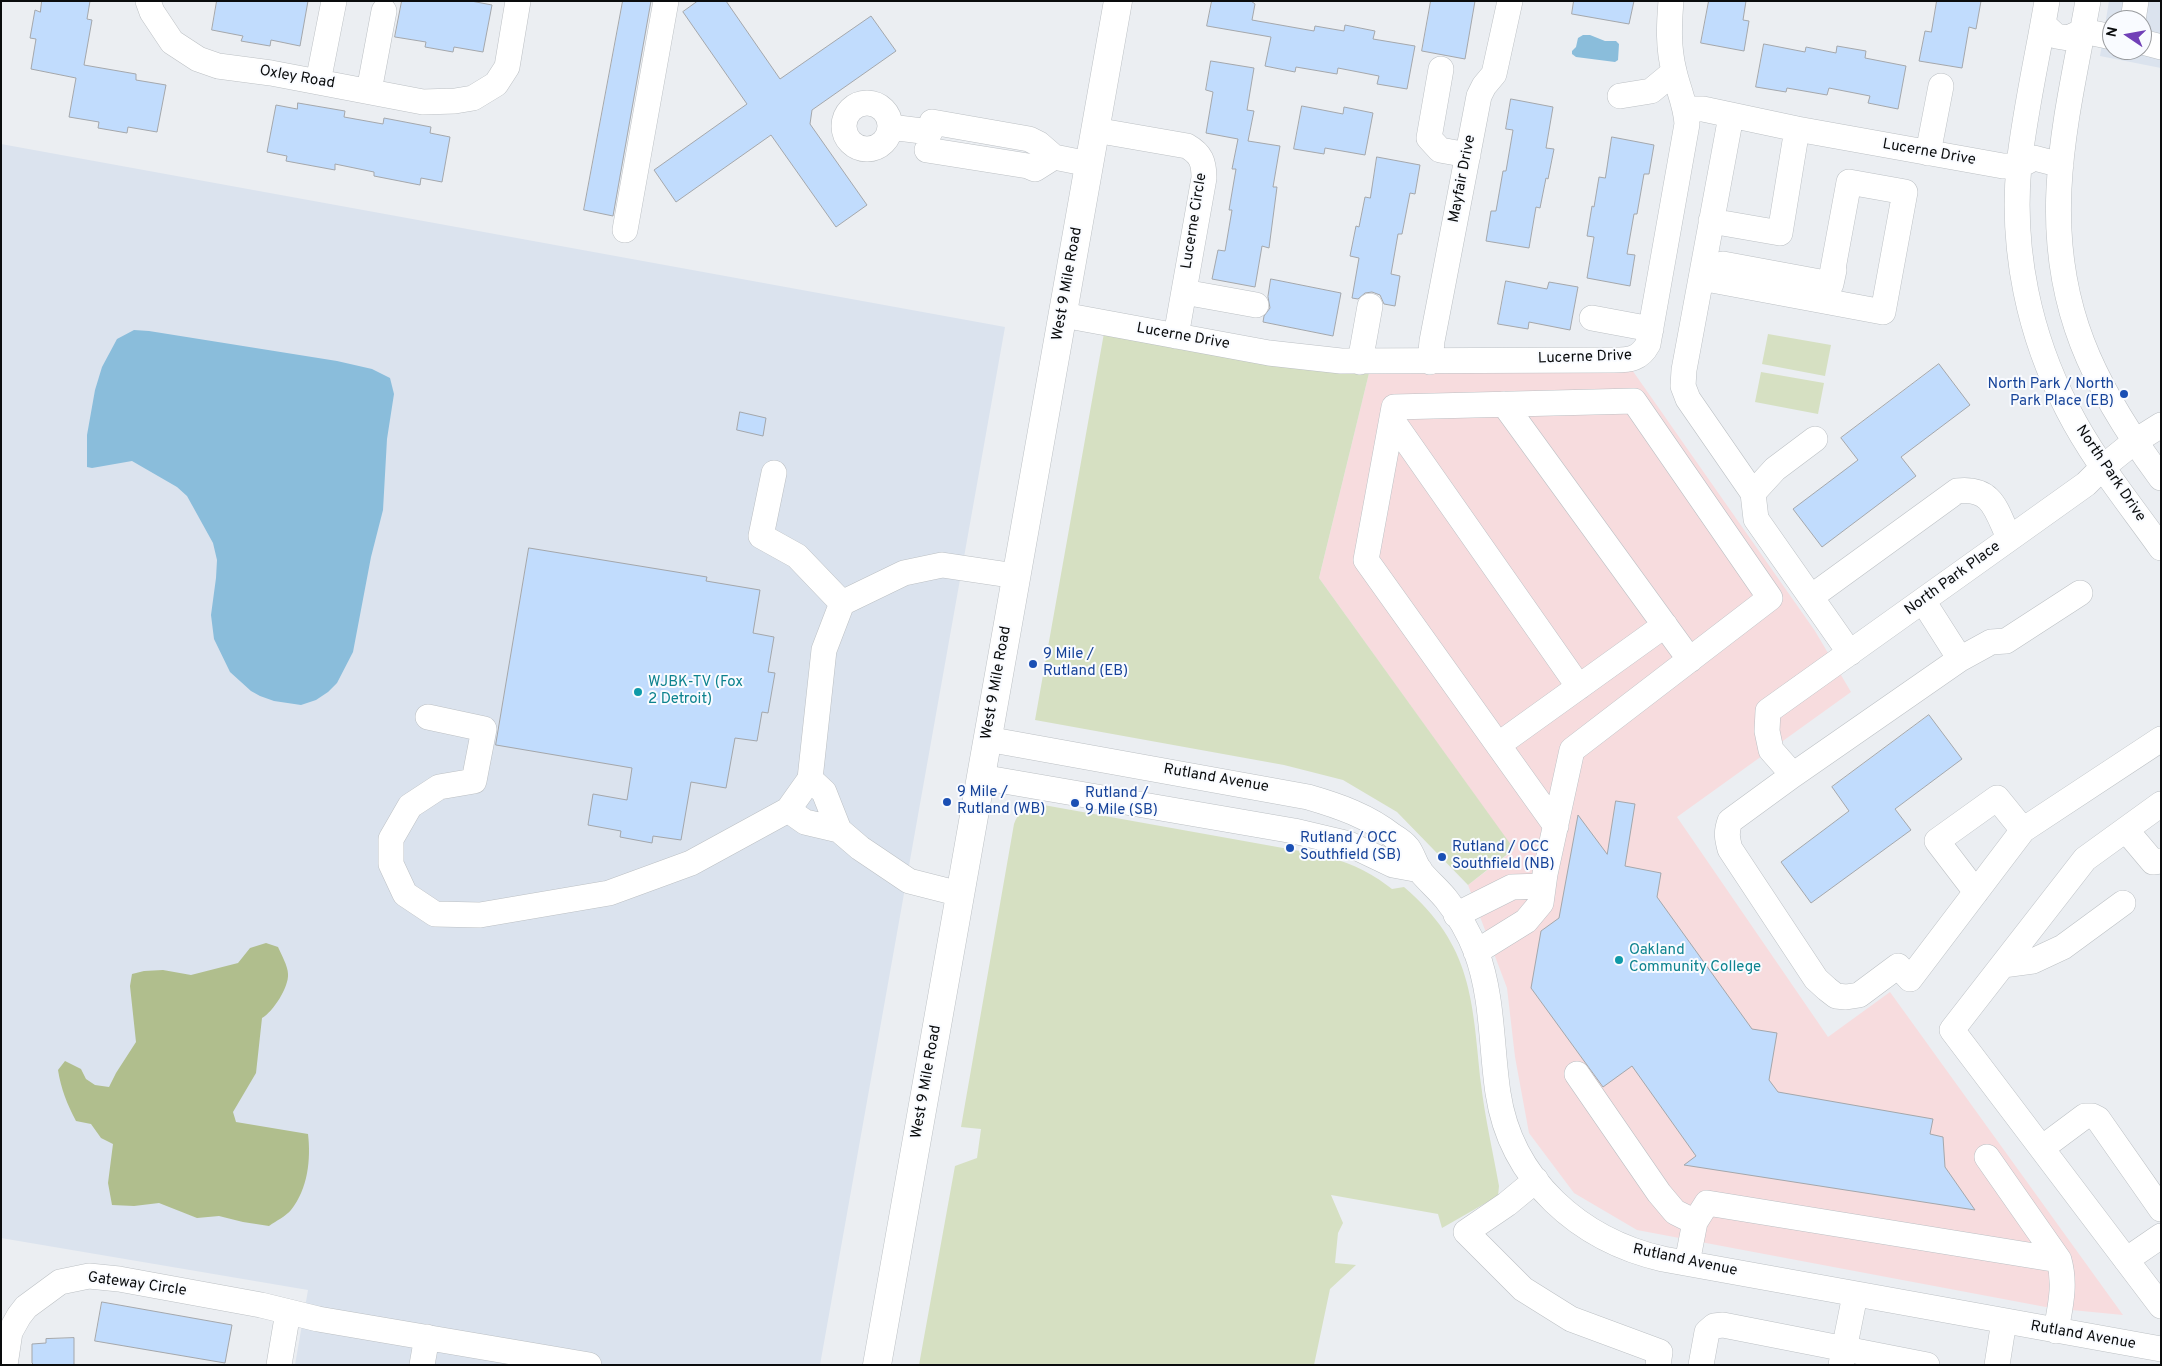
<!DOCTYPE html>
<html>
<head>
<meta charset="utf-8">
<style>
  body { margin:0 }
  #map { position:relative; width:2162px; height:1366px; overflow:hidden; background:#ebeef2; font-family:Overpass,sans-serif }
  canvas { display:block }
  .frame { position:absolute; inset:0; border:2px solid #0a0c0d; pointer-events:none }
  .north { position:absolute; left:2102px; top:10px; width:50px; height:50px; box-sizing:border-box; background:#f9fbff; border:1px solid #999b9e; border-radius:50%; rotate:282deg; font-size:14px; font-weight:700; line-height:20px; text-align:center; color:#0a0c0d }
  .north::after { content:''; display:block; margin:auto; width:18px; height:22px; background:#7140b7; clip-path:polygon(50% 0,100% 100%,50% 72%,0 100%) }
</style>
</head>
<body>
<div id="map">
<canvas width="2162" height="1366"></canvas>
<div class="frame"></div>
<div class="north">N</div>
</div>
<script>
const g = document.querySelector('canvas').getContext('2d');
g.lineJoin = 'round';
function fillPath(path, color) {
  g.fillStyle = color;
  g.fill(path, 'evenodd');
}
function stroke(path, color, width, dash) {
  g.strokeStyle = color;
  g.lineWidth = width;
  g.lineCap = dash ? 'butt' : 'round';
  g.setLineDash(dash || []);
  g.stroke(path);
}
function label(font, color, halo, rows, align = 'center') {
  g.font = font + ' Overpass,sans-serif';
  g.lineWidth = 4;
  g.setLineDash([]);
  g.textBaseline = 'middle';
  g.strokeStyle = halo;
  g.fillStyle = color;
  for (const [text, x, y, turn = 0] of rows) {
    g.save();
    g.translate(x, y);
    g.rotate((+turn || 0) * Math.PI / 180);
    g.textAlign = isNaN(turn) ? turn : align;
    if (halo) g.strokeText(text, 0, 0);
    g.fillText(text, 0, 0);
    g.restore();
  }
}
const built = new Path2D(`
  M2109 1H2161V68L2100 56ZM2112 20H2142V50H2112Z
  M1 144 1005 327 820 1365H295L308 1290 1 1238Z`);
const education = new Path2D(`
  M1630 367 1815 631 1851 692 1677 817 1828 1037 1890 992 2123 1315 2051 1308 1637 1230 1574 1193 1529 1133 1515 1057 1507 988 1468 885 1514 850 1319 578 1370 369Z`);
const green = new Path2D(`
  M1104 333 1370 369 1319 578 1514 849 1468 885 1397 812 1343 780 1284 765 1035 720Z
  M1768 334 1831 345 1825 376 1762 364Z
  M1761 372 1824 383 1818 414 1755 402Z
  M1038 804 1322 855C1350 863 1369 871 1392 889L1404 887C1473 946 1472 1000 1481 1084 1485 1118 1493 1152 1499 1186L1498 1196 1442 1228 1438 1214 1331 1195 1343 1223 1338 1233 1335 1263 1356 1265 1330 1289 1314 1365H919L955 1166 977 1158 981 1129 961 1127 1014 824C1018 812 1026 807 1038 804Z`);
const forest = new Path2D(`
  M266 943 278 947C281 954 288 966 288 974 289 987 273 1012 262 1018L256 1073 233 1112 236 1122 308 1134C311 1159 308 1189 291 1210 286 1216 276 1221 269 1226L243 1222 219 1216 197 1218 159 1203 134 1206 112 1205 108 1183 113 1144 101 1138 91 1124 76 1121C67 1104 61 1089 58 1070L65 1061 81 1069 86 1079 95 1085 109 1087 116 1073 136 1042 130 986 132 974 144 971 163 970 191 975 238 963 250 948Z`);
const water = new Path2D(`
  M1583 35H1590L1605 41H1616L1619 44 1618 60 1615 62 1576 57 1572 54V51L1576 47 1578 38Z
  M134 330 149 331 337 361 372 369 390 378 394 394 387 439 383 510 371 557 353 652 337 683 328 692 316 700 301 705 274 701 260 696 251 691 230 672 214 639 211 615 216 578 217 560 213 543 187 496 177 487 132 461 92 468 87 467V435L95 390 102 367 117 339Z`);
const building = new Path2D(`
  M42 1H90L87 19 92 20 84 65 136 74V80L166 85 157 132 128 127 127 133 98 128 99 122 69 117 76 78 31 69 36 39 30 38 35 10 40 12Z
  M217 1H308L300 46 271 40 270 46 241 41 243 36 212 30Z
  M402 1H471L492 5 483 52 454 47 453 52 425 47 426 42 395 37Z
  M623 1H651L613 216 584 210Z
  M698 1H726L780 79 871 16 896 51 812 110 810 124 867 205 836 227 771 135 676 202 654 170 747 104 683 12Z
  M1212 1H1251L1255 4 1252 20 1314 31 1315 26 1344 31 1345 25 1375 31 1373 39 1415 46 1407 89 1377 84 1379 76 1338 68 1337 74 1296 67 1295 72 1265 66 1271 37 1207 26Z
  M1431 1H1475L1465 59 1422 51Z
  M1574 1H1634L1629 24 1572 14Z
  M1709 1H1746L1743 20 1749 21 1744 51 1701 43Z
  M1937 1H1981L1976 29 1969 27 1962 68 1919 61 1925 31 1931 32Z
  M1764 44 1805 52 1806 47 1836 53 1837 46 1866 51 1865 58 1906 66 1898 109 1868 103 1870 96 1829 88 1827 95 1787 88 1786 92 1756 87Z
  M1211 61 1254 68 1247 110 1254 111 1248 141 1280 146 1273 187H1277L1269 248 1262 246 1255 287 1212 279 1218 250 1225 251 1232 210H1229L1236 169H1232L1238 139 1206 133 1213 92 1206 90Z
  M1511 99 1553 107 1546 148 1554 149 1548 179 1546 178 1540 208 1536 207 1529 248 1486 241 1491 211H1496L1503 171H1506L1513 130 1506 129Z
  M298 103 345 111 344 117 383 124 384 118 431 127 430 133 450 137 442 182 421 178 420 185 374 176V172L335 164V170L286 161 287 156 267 152 276 105 297 109Z
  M1302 106 1343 114 1344 107 1373 113 1365 155 1325 148 1324 154 1294 149Z
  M1612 137 1654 145 1649 174H1644L1637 214H1634L1627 254 1635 255 1630 286 1587 278 1594 237 1587 236 1592 206 1594 207 1599 177 1605 178Z
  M1377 157 1420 165 1415 194 1410 193 1402 234H1398L1391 274 1400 276 1395 306 1384 304 1380 295 1372 292 1365 293 1358 299 1352 298 1359 258 1350 256 1356 226 1359 227 1365 197 1370 198Z
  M1271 279 1341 293 1333 336 1263 322 1264 316 1270 308 1268 297Z
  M1506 281 1547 289 1549 282 1578 287 1570 330 1529 322 1528 329 1498 324Z
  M1939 364 1970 405 1901 457 1916 476 1822 547 1793 509 1858 460 1841 438Z
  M740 412 766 418 763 436 737 430Z
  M529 548 707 577 706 581 760 590 753 633 774 637 768 672 775 673 768 713 762 712 757 741 735 738 726 788 691 782 681 840 653 836 652 843 620 837 621 831 588 825 593 794 627 800 632 768 496 745Z
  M1929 715 1962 759 1895 809 1911 830 1811 903 1781 862 1849 811 1832 787Z
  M1616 801 1635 804 1625 866 1661 873 1657 897 1752 1029 1777 1033 1769 1080 1778 1092 1933 1119 1930 1134 1943 1137 1945 1167 1975 1210 1684 1165 1696 1156 1632 1066 1603 1087 1531 988 1541 931 1559 918 1578 815 1607 854Z
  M102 1302 232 1325 225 1363 95 1341Z
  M74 1338V1365H34L32 1363V1344L46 1343V1339Z`);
const minor = new Path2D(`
  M148 1 152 12 172 42 198 59 218 66 271 73 423 102 455 101 473 98 496 84 507 67 518 1
  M2047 1C2038 55 2025 110 2019 165 2011 250 2029 335 2068 410 2093 459 2129 503 2161 548
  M2088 1C2077 63 2062 126 2059 188 2053 306 2093 386 2161 478
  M2133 20 2136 1
  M2043 24 2056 36 2068 38 2083 31 2112 37
  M2142 42 2161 47
  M1441 69 1429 138 1440 150 1468 155
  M318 82 334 1
  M369 91 384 11
  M1620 96 1651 91 1674 72
  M844 126a23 23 0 1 1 46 0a23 23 0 1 1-46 0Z
  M1687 109H1703L1797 129 2003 166H2019L2034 158 2061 165
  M1731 116 1684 370 1683 386 1688 399 1753 493 1756 519 1850 653
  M932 122 1029 139 1039 144 1054 157 1089 164
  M890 127 930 132
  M1095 130 1187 146C1201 154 1204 162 1204 178L1176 336
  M927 150 1028 166 1035 169 1054 157
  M1928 153 1941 86
  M1711 221 1780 233 1797 129
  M625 230 666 1
  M1723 264 1831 284 1834 270
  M1701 278 1883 312 1905 192 1849 182 1827 301
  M1184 292 1256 305
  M1063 315 1269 353 1341 361 1614 360C1630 360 1640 359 1648 344L1687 124C1686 105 1678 89 1674 71 1668 47 1669 25 1671 1
  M1592 318 1651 329
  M1360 362 1370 306
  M1430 362 1432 341 1479 96 1484 86 1494 74 1510 1
  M1504 404 1690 660
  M1392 420 1579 687
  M2161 425 2134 442 2103 467 2086 484 1768 711 1767 731 1771 750 1793 775 1730 821C1726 832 1727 838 1730 849L1816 979 1827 989 1836 996 1846 997 1859 995 1898 966 1910 979 2023 830 2161 739
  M774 473 761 536 797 556 842 603
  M1753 493 1775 469 1815 439
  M1811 597 1957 491C1993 487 1996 510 2009 538
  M1923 601 1960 659 1991 642 2006 641 2080 593
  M428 717 484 729 474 781 439 787 410 806 391 839V864L405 894 435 914 480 915 609 893 691 863 788 810 810 779 824 650 842 603 904 573 942 565 1016 576
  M987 739 1308 797C1339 806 1368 816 1393 836 1398 839 1404 843 1408 848 1413 855 1415 864 1420 871 1428 881 1438 889 1446 899 1458 914 1469 933 1476 951 1493 996 1491 1046 1498 1093 1511 1180 1580 1240 1663 1259L2161 1349
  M1498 745 1665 625
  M1793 775 1960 659
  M981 777 1294 831 1349 844 1393 865 1420 870
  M810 779 824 792 839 830
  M2161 804 2085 859 1952 1030 2161 1306
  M788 810 805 822 839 830 860 848 909 881 960 894
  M2126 830 2153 862 2161 861
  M1976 892 1937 841 1997 798 2023 830
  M1456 915 1512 887 1543 886
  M1476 952 1526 921 1541 903 1545 874 1572 750 1770 598 1634 401 1394 407 1366 560 1556 826
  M2003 965 2033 961 2063 947 2123 903
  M1577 1074 1659 1193 1675 1212 1695 1222
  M2042 1148 2085 1116H2092L2098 1119 2161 1209
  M1987 1157 2059 1260C2066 1285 2060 1307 2056 1331
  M1536 1180 1507 1204 1466 1232 1523 1289 1571 1319 1660 1352 1658 1365
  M2126 1260 2161 1236
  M1687 1263 1695 1222 1707 1203 2059 1260
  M5 1365 10 1332 19 1316 26 1307 60 1282 89 1276 119 1279 261 1305 318 1319 589 1365
  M279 1365 288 1312
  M422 1365 427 1337
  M1701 1365 1707 1332 1714 1326 1723 1325 1927 1365
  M1841 1365 1855 1295
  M1997 1365 2004 1321`);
const major = new Path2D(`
  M877 1365 1118 1`);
const markers = [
  [2124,394,5,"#1a4fb4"],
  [1033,664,5,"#1a4fb4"],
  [638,692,5,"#0f9aa8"],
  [947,802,5,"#1a4fb4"],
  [1075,803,5,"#1a4fb4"],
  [1290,848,5,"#1a4fb4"],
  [1442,857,5,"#1a4fb4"],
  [1619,960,5,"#0f9aa8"]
];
const streetNames = [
  ["Oxley Road",297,78,10],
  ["Lucerne Drive",1929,153,10],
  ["Mayfair Drive",1463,179,-79],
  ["Lucerne Circle",1195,221,-81],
  ["West 9 Mile Road",1068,284,-80],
  ["Lucerne Drive",1183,337,10],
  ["Lucerne Drive",1585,358,-2],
  ["North Park Drive",2110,474,56],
  ["North Park Place",1953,579,-36],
  ["West 9 Mile Road",997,683,-80],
  ["Rutland Avenue",1216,779,10],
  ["West 9 Mile Road",927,1082,-80],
  ["Rutland Avenue",1685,1261,12],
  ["Gateway Circle",137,1285,8],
  ["Rutland Avenue",2083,1336,10]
];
const transitNames = [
  ["North Park / North",2114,385,"right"],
  ["Park Place (EB)",2114,402,"right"],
  ["9 Mile /",1043,655],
  ["Rutland (EB)",1043,672],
  ["9 Mile /",957,793],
  ["Rutland (WB)",957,810],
  ["Rutland /",1085,794],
  ["9 Mile (SB)",1085,811],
  ["Rutland / OCC",1300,839],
  ["Southfield (SB)",1300,856],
  ["Rutland / OCC",1452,848],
  ["Southfield (NB)",1452,865]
];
const cultureNames = [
  ["WJBK-TV (Fox",648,683],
  ["2 Detroit)",648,700],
  ["Oakland",1629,951],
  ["Community College",1629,968]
];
fillPath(built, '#dbe3ee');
fillPath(education, '#f7dcde');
fillPath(green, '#d6e0c2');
fillPath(forest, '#b0be8d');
fillPath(water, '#8abddb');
fillPath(building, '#c1dcfd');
stroke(building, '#a4a7ab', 1);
stroke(minor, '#bcc0c4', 26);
stroke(major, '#bcc0c4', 29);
stroke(minor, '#fff', 25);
stroke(major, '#fff', 28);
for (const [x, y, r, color] of markers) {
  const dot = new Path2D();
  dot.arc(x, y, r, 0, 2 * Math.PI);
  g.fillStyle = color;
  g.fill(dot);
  stroke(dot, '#f9fbff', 2);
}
label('15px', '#0a0c0d', '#f9fbff', streetNames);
label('15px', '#164399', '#f9fbff', transitNames, 'left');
label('15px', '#0d838f', '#f9fbff', cultureNames, 'left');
</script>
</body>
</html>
